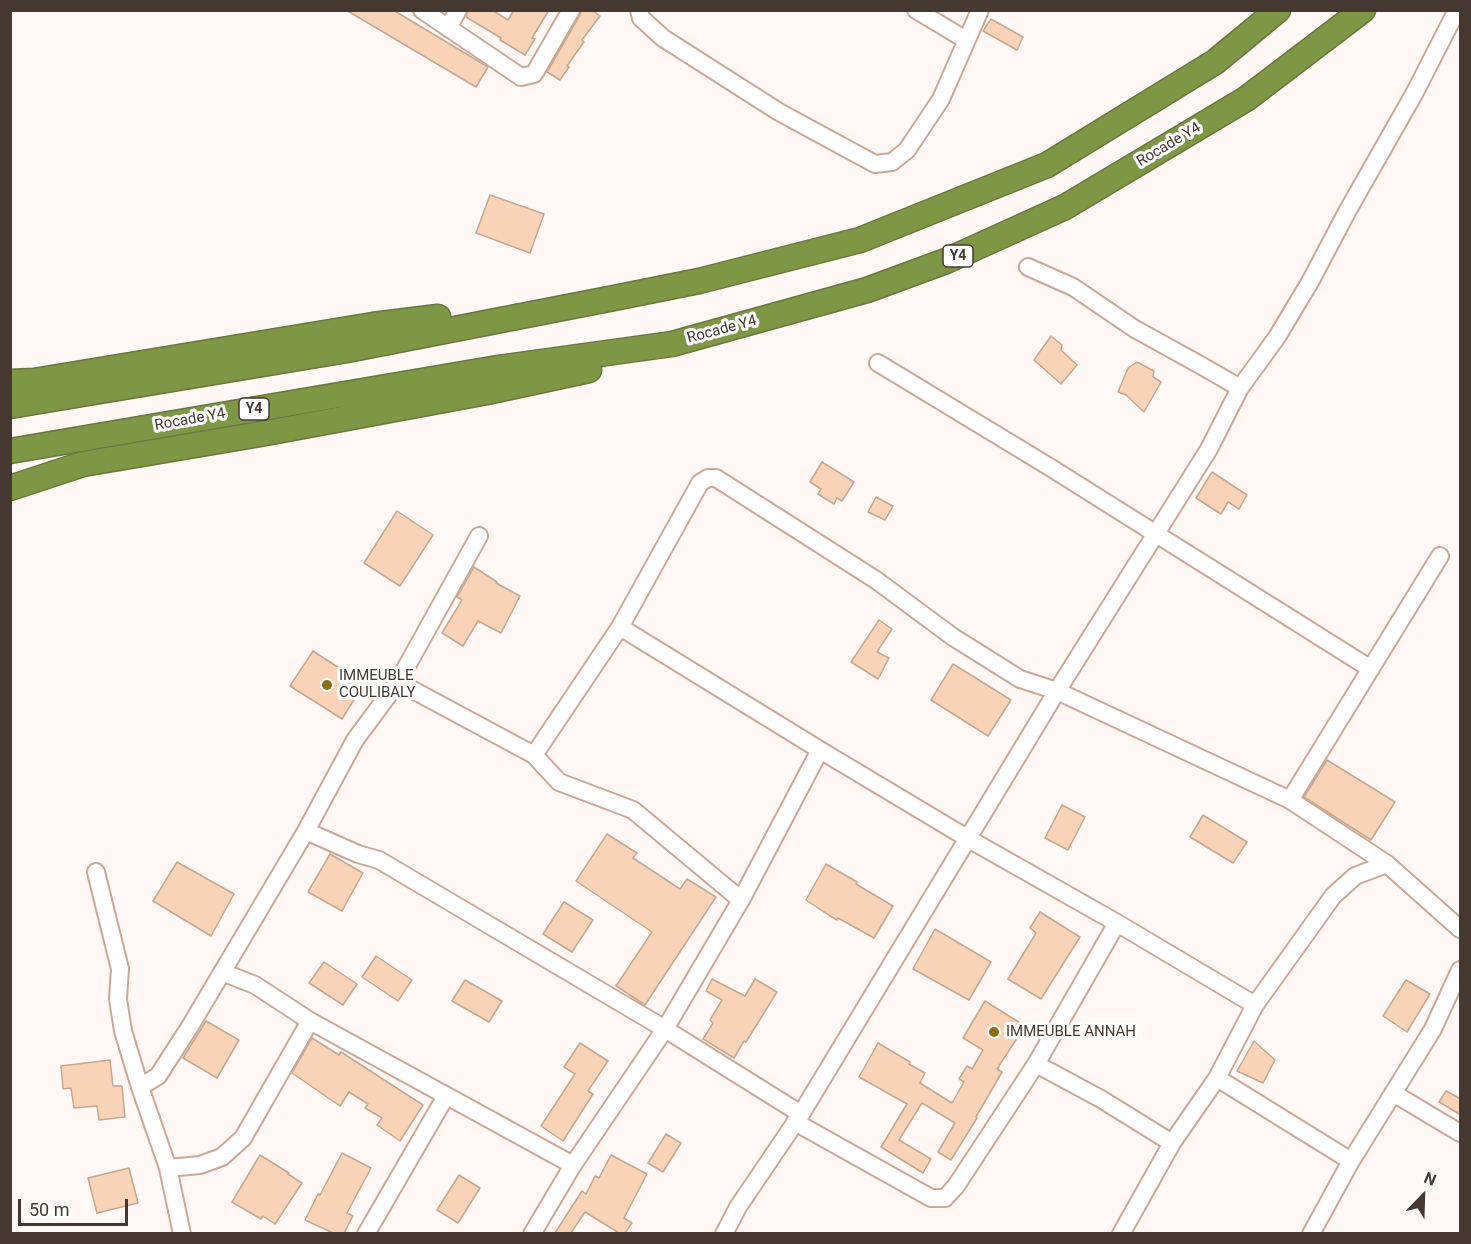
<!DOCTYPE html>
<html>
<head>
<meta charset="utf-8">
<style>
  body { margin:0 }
  #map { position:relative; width:1471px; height:1244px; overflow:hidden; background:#fff8f4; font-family:Roboto,sans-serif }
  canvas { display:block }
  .frame { position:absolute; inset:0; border:12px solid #453831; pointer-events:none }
  .north { position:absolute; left:1393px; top:1166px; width:60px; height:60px; -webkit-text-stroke:4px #fff; paint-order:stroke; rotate:23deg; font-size:16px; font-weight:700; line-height:24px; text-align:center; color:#453831 }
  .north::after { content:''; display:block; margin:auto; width:21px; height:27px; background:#453831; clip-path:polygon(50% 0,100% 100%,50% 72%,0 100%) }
  .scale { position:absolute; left:18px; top:1199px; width:110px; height:27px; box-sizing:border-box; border:3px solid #453831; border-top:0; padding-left:8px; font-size:18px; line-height:21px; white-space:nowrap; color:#453831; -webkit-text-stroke:4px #fff; paint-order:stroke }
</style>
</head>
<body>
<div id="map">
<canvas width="1471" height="1244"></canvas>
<div class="frame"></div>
<div class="north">N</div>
<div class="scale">50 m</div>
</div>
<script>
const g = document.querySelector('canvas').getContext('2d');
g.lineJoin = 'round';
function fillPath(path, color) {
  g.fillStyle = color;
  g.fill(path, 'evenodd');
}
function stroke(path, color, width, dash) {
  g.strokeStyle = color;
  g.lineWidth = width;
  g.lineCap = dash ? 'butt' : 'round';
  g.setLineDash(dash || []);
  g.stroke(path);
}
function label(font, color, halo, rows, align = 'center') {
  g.font = font + ' Roboto,sans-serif';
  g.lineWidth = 6;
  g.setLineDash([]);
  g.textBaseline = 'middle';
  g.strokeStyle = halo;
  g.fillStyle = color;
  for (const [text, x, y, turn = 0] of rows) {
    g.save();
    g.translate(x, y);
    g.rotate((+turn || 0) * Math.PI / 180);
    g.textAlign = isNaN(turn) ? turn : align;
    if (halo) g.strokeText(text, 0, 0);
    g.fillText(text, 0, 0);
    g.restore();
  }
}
const building = new Path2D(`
  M346 10H393L488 67 476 87Z
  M468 10H492L508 20 514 10H549L532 38 535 39 525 55 500 40 501 38 466 17Z
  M581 10H592L600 16 582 40 584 42 567 66 569 67 560 80 547 72 580 15Z
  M991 19 1023 37 1017 50 983 31Z
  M490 195 544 214 530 253 476 233Z
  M1051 336 1062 345 1061 350 1077 365 1061 384 1034 360Z
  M1137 362 1154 371 1153 377 1161 382 1144 412 1126 395 1118 392 1128 368Z
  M822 462 854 482 842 501 837 498 834 504 818 494 821 489 810 482Z
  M1212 472 1247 495 1239 509 1228 502 1221 514 1196 498Z
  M876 497 893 506 885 520 868 512Z
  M397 511 433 535 400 586 364 563Z
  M474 567 497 582 496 583 520 596 501 633 478 621 463 646 442 633 462 600 457 597Z
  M879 620 892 629 877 652 889 658 878 679 851 662Z
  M313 651 364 684 342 719 290 686Z
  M953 664 1011 700 988 736 931 700Z
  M1327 760 1395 802 1371 840 1304 797Z
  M1062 805 1085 817 1068 850 1045 838Z
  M1203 815 1247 842 1233 863 1190 837Z
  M607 834 637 853 633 858 680 889 687 879 716 897 645 1005 616 986 652 932 576 881Z
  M330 854 363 873 342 911 308 892Z
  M177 862 234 894 211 936 153 901Z
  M826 864 857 882 856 884 893 906 874 938 838 918 837 920 824 912 806 900Z
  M564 902 593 920 572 952 543 934Z
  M1040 912 1080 937 1041 999 1008 979 1036 933 1030 928Z
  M935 929 991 962 969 1000 913 969Z
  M376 956 412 980 398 1001 362 977Z
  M324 962 357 984 343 1005 309 983Z
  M712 979 745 996 755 979 777 992 746 1042 744 1041 734 1058 703 1039 713 1023 710 1020 722 1000 706 991Z
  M465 980 502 1001 489 1022 452 1001Z
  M1406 980 1430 994 1407 1032 1383 1016Z
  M985 1001 1025 1026 997 1069 1002 1072 976 1117 977 1118 951 1160 938 1152 955 1123 922 1103 899 1140 931 1159 923 1173 881 1147 907 1104 859 1077 878 1043 910 1062 909 1064 925 1073 920 1083 952 1103 964 1082 959 1079 967 1066 972 1069 983 1050 963 1038Z
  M206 1021 239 1040 217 1078 183 1058Z
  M312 1038 339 1055 341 1052 423 1105 400 1141 377 1125 382 1118 365 1108 368 1104 349 1092 340 1106 292 1073Z
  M1254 1041 1275 1060 1263 1083 1237 1071Z
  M580 1043 608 1061 588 1091 593 1094 563 1141 541 1126 575 1074 564 1067Z
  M110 1060 113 1086H122L125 1117 99 1120 97 1106 74 1108 71 1088 63 1089 61 1066Z
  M1446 1091 1461 1099V1115L1439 1102Z
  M666 1134 681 1143 663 1172 648 1163Z
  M342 1153 371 1168 347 1213 353 1216 344 1233H333L305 1220 318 1194 320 1195Z
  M260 1155 289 1173 288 1174 302 1183 275 1224 263 1216 261 1219 232 1202Z
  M611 1155 647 1174 624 1218 632 1223 625 1233H619L585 1212 571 1233H555L582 1191 586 1194 595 1176 599 1178Z
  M129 1168 138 1203 97 1213 88 1178Z
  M459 1175 480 1188 458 1223 437 1210Z`);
const minor = new Path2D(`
  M422 10 521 77 534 74 571 10
  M639 10 641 18 663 38 779 112 875 164 892 162 907 150 941 99 980 10
  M916 10 966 40
  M448 28 458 10
  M1028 267 1073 287 1135 329 1202 366 1240 388
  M878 363 1048 466 1371 669
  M398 682 534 755 559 782 633 810 741 900
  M534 755 620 627
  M1290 800 1440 556
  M306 831 358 854 379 860 665 1029 801 1114
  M1387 864 1355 876 1333 896 1255 1005 1117 923 967 838 820 750 620 627 700 483 708 478H716L876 580 953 637 1020 679 1057 691 1290 800 1387 864 1460 929
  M96 872 120 969 118 999 123 1031 140 1087 168 1168 182 1234
  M222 972 255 985 310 1021 573 1165
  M1255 1005 1217 1078 1351 1161
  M1036 1064 1101 1099 1172 1143 1121 1234
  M140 1087 158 1076 189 1028 306 831 355 740 398 682 479 536
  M1393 1093 1460 1133
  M795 1122 931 1198H945L956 1186 1036 1064 1117 923
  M1172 1143 1217 1078
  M168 1168 200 1165 222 1157 243 1138 310 1021
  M366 1234 446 1096
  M532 1234 573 1165 665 1029 741 900 820 750
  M724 1234 738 1207 801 1114 1057 691 1209 449 1240 388 1277 337 1310 282 1348 210 1414 94 1457 10
  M1311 1234 1351 1161 1433 1029 1460 970`);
const highway = new Path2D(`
  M10 382 34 381 373 325 438 317
  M10 406 347 350 614 298 699 281 860 240 1047 165 1215 62 1278 10
  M10 451 498 368 672 344 867 290 946 261 1065 207 1246 99 1363 10
  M10 488 83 464 266 433 487 392 589 370`);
const markers = [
  [327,685,6,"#8f6f13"],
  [994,1032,6,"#8f6f13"]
];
const shields = [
  [958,256,30],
  [254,409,30]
];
const shieldNames = [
  ["Y4",958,256],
  ["Y4",254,409]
];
const streetNames = [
  ["Rocade Y4",1169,145,-31],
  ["Rocade Y4",722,330,-15],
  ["Rocade Y4",190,420,-10]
];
const poiNames = [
  ["IMMEUBLE",339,676],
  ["COULIBALY",339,693],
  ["IMMEUBLE ANNAH",1006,1032]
];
fillPath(building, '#f8d3b7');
stroke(building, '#c4a791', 1.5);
stroke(minor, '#caa898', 20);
stroke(highway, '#69763e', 27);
stroke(minor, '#fff', 16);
stroke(highway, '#7d9745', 24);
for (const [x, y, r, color] of markers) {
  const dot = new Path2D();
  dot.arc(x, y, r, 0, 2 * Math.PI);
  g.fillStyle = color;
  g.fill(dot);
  stroke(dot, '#fff', 2);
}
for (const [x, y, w] of shields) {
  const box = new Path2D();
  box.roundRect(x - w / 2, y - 11, w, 22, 4.5);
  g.fillStyle = '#fff';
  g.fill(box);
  stroke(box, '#453831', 1.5);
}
label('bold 14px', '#453831', null, shieldNames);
label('15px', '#453831', '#fff', streetNames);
label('15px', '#453831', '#fff', poiNames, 'left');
</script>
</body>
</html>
